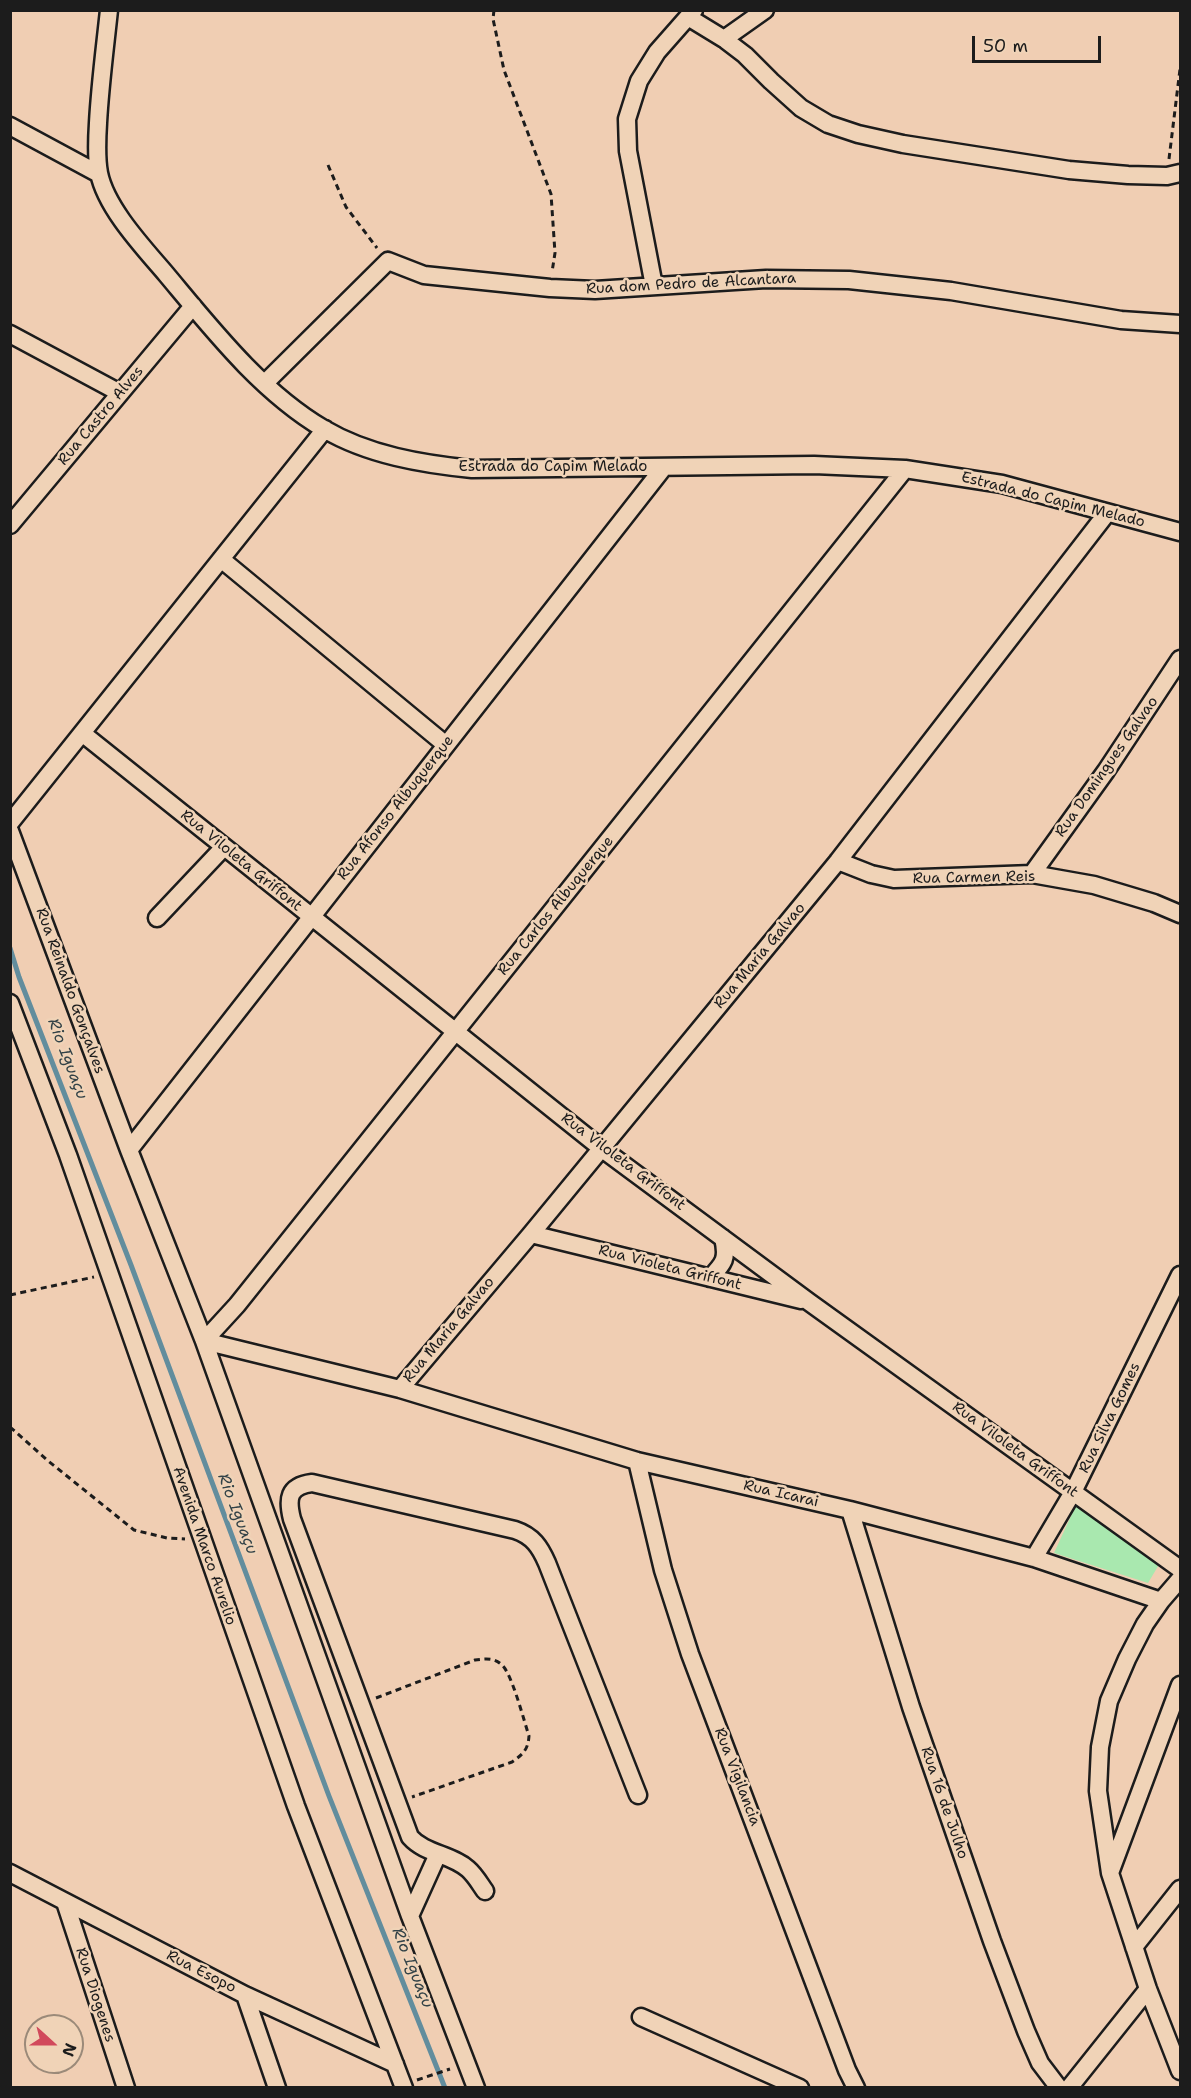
<!DOCTYPE html>
<html>
<head>
<meta charset="utf-8">
<style>
  body { margin:0 }
  #map { position:relative; width:1191px; height:2098px; overflow:hidden; background:#f0ceb3; font-family:"Shantell Sans",sans-serif }
  canvas { display:block }
  .frame { position:absolute; inset:0; border:12px solid #1c1c1c; pointer-events:none }
  .north { position:absolute; left:24px; top:2014px; width:60px; height:60px; box-sizing:border-box; background:#f0d3b7; border:2px solid #9b8a79; border-radius:50%; rotate:111deg; font-size:16px; font-weight:700; line-height:24px; text-align:center; color:#1c1c1c }
  .north::after { content:''; display:block; margin:auto; width:21px; height:27px; background:#d1495b; clip-path:polygon(50% 0,100% 100%,50% 72%,0 100%) }
  .scale { position:absolute; left:972px; top:36px; width:129px; height:27px; box-sizing:border-box; border:3px solid #1c1c1c; border-top:0; padding-left:8px; font-size:18px; line-height:21px; white-space:nowrap; color:#1c1c1c; -webkit-text-stroke:4px #f0d3b7; paint-order:stroke }
</style>
</head>
<body>
<div id="map">
<canvas width="1191" height="2098"></canvas>
<div class="frame"></div>
<div class="north">N</div>
<div class="scale">50 m</div>
</div>
<script>
const g = document.querySelector('canvas').getContext('2d');
g.lineJoin = 'round';
function fillPath(path, color) {
  g.fillStyle = color;
  g.fill(path, 'evenodd');
}
function stroke(path, color, width, dash) {
  g.strokeStyle = color;
  g.lineWidth = width;
  g.lineCap = dash ? 'butt' : 'round';
  g.setLineDash(dash || []);
  g.stroke(path);
}
function label(font, color, halo, rows, align = 'center') {
  g.font = font + ' "Shantell Sans",sans-serif';
  g.lineWidth = 5;
  g.setLineDash([]);
  g.textBaseline = 'middle';
  g.strokeStyle = halo;
  g.fillStyle = color;
  for (const [text, x, y, turn = 0] of rows) {
    g.save();
    g.translate(x, y);
    g.rotate((+turn || 0) * Math.PI / 180);
    g.textAlign = isNaN(turn) ? turn : align;
    if (halo) g.strokeText(text, 0, 0);
    g.fillText(text, 0, 0);
    g.restore();
  }
}
const green = new Path2D(`
  M1076 1505 1160 1563 1148 1583 1054 1553Z`);
const stream = new Path2D(`
  M10 948 19 977 131 1265 329 1796 445 2088`);
const path = new Path2D(`
  M494 10 493 19 504 70 551 194 555 253 552 272
  M1169 159 1180 69
  M328 165 346 207 377 248
  M10 1295 94 1277
  M10 1427 47 1460 134 1530 167 1538 185 1539
  M376 1698 475 1660C484 1659 494 1657 502 1665 512 1674 524 1721 529 1736 528 1750 523 1754 512 1762L412 1797
  M417 2080 450 2069`);
const minor = new Path2D(`
  M109 10C105 48 100 85 98 123 97 139 96 157 99 173 106 208 143 247 166 274 212 329 261 392 324 429 368 455 422 464 472 469L814 465 905 469 1002 484 1180 532
  M688 17 724 39 745 55 771 81 801 108 828 124 858 134 903 144 1069 170 1128 175 1167 176 1180 173
  M724 39 765 10
  M10 126 99 174
  M654 286 628 151 627 119 639 81 657 52 694 10
  M10 334 120 393
  M265 383 388 261 424 275 550 288 595 290 766 279 849 280 951 291 1121 320 1180 324
  M905 469 237 1305 204 1341 400 1389 637 1461 850 1510 1034 1558 1161 1601
  M10 525 193 306
  M221 559 446 745
  M82 733 601 1148 809 1302 1180 1569
  M10 823 325 429
  M10 831 129 1150 204 1341 410 1916 476 2088
  M838 861 871 874 894 879 1032 874 1094 885 1154 903 1180 914
  M1032 874 1106 771 1180 659
  M157 918 224 847
  M10 1003 68 1155 296 1806 404 2088
  M129 1150 664 467
  M531 1234 801 1300
  M710 1278C724 1263 728 1259 723 1238
  M400 1389 531 1234 838 861 1107 513
  M637 1461 663 1570 690 1654 847 2070 856 2088
  M850 1510 911 1707 992 1941 1026 2031 1040 2063 1059 2088
  M1034 1558 1073 1492 1180 1275
  M1180 1579 1161 1601 1145 1624 1127 1659 1109 1701 1100 1747 1098 1791 1110 1873 1148 1989 1180 2071
  M10 1873 245 1995 395 2064
  M1110 1873 1180 1685
  M485 1891C480 1884 475 1875 468 1869 451 1854 425 1854 410 1837L292 1519C287 1499 288 1486 312 1483L515 1530C533 1536 540 1547 547 1563L638 1795
  M65 1902 126 2088
  M410 1916 438 1854
  M1134 1947 1180 1889
  M245 1995 277 2088
  M641 2017 800 2088
  M1069 2088 1148 1989`);
const streetNames = [
  ["Rua dom Pedro de Alcantara",691,284,-3],
  ["Rua Castro Alves",101,416,-50],
  ["Estrada do Capim Melado",553,467],
  ["Estrada do Capim Melado",1053,500,14],
  ["Rua Domingues Galvao",1107,767,-55],
  ["Rua Afonso Albuquerque",396,808,-52],
  ["Rua Viloleta Griffont",241,861,39],
  ["Rua Carmen Reis",974,878,-1],
  ["Rua Carlos Albuquerque",556,906,-51],
  ["Rua Maria Galvao",760,956,-50],
  ["Rua Reinaldo Gonçalves",70,991,70],
  ["Rua Viloleta Griffont",623,1162,37],
  ["Rua Violeta Griffont",670,1268,14],
  ["Rua Maria Galvao",449,1330,-50],
  ["Rua Silva Gomes",1110,1418,-64],
  ["Rua Viloleta Griffont",1015,1450,36],
  ["Rua Icarai",781,1494,13],
  ["Avenida Marco Aurelio",204,1546,71],
  ["Rua Vigilancia",737,1777,69],
  ["Rua 16 de Julho",944,1803,71],
  ["Rua Esopo",201,1972,27],
  ["Rua Diogenes",95,1995,72]
];
const waterNames = [
  ["Rio Iguaçu",67,1059,69],
  ["Rio Iguaçu",237,1514,69],
  ["Rio Iguaçu",412,1968,68]
];
fillPath(green, '#a9e8af');
stroke(stream, '#628d9d', 5);
stroke(minor, '#1c1c1c', 21);
stroke(path, '#1c1c1c', 3, [6, 4.5]);
stroke(minor, '#f0d3b7', 16);
label('15px', '#1c1c1c', '#f0d3b7', streetNames);
label('italic 16px', '#334247', '#f0d3b7', waterNames);
</script>
</body>
</html>
